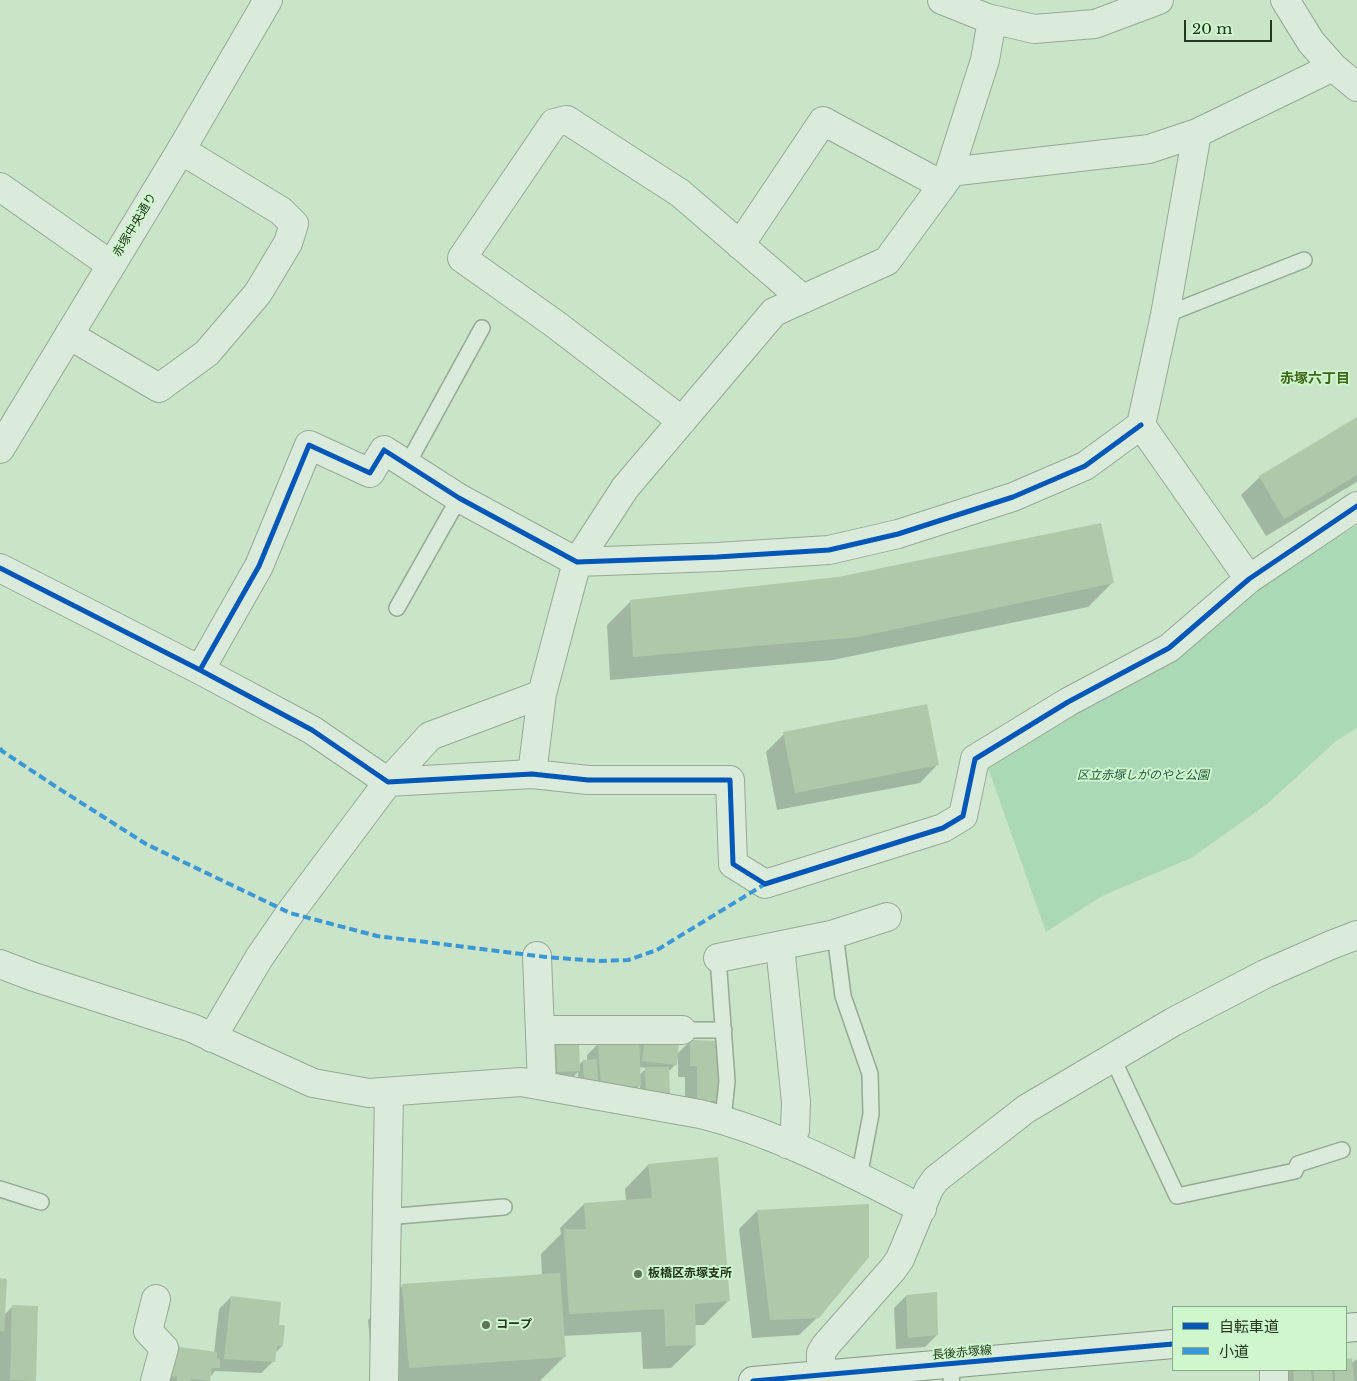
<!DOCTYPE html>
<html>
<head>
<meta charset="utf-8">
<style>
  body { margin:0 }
  #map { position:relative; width:1357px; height:1381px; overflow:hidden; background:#cae4c9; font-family:"Libre Baskerville","Noto Sans JP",serif }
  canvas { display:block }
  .legend { position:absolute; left:1172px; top:1306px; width:175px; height:65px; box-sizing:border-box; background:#cef7cd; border:1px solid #89aa86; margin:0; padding:6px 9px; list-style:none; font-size:15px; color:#22371b }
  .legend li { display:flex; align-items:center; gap:10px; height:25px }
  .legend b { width:25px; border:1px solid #89aa86 }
  .scale { position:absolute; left:1184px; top:20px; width:88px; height:22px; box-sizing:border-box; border:2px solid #22371b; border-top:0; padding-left:6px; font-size:15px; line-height:18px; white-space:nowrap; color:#22371b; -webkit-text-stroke:4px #cef7cd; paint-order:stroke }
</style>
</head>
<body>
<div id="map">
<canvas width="1357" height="1381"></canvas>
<ul class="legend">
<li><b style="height:6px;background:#0057b8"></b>自転車道</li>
<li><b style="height:6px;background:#3b98d4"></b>小道</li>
</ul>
<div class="scale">20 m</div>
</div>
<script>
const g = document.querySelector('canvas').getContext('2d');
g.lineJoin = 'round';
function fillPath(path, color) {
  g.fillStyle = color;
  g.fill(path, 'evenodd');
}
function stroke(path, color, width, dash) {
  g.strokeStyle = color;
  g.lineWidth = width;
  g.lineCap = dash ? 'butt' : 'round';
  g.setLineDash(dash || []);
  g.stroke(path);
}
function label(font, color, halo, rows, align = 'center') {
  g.font = font + ' "Libre Baskerville","Noto Sans JP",serif';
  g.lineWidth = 4;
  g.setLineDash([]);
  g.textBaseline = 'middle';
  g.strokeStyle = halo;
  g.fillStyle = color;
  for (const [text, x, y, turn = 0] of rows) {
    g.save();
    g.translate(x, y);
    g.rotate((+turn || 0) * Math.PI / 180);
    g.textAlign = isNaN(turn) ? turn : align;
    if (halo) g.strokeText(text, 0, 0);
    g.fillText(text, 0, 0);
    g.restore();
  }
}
const green = new Path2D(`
  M1357 525V728L1336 741 1267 804 1191 858 1102 896 1046 932 986 762 1253 587Z`);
const shadow = new Path2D(`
  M1357 419V482L1266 536 1241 495 1260 477Z
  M1112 583 1088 607 833 660 610 680 607 625 631 601Z
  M784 734 938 764 920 783 777 810 766 752Z
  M645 1039 676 1055 690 1041 719 1101 707 1113H685V1077H678V1058H676V1064L670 1070H668L640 1100V1085L628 1097 579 1086 578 1072 573 1077H551V1046L556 1040 578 1066 583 1061H587V1055L599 1043 638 1046ZM639 1067 647 1068 639 1075ZM629 1085V1088L595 1087Z
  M648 1165 728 1301 704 1325H694L695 1345 671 1368 643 1369 641 1332 563 1336 564 1357 540 1381H373L368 1320 402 1286 542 1276 541 1254 561 1234 560 1228 584 1204 626 1201 625 1189Z
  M757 1211 818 1317 799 1335 752 1338 739 1229Z
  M0 1279 3 1316 13 1306 35 1380 34 1381H0Z
  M906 1296 937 1335 925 1347 896 1349 894 1308Z
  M231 1297 277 1326 282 1346 275 1353 274 1361 261 1373 215 1371 210 1377 209 1381H157L214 1353 219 1309Z
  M1351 1359V1363L1357 1359V1381H1288V1370H1346V1360Z`);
const building = new Path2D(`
  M1357 417V475L1284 519 1259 476Z
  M1101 523 1114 583 858 637 633 657 630 600 838 577Z
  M927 704 939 765 795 793 783 732Z
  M645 1038 679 1041 677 1065 642 1061Z
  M556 1039H563V1045L579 1044 580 1071 557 1072Z
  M639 1039 641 1086 601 1088 598 1041Z
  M690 1040 720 1041V1101H697V1066H690Z
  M597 1059 598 1080 584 1081 583 1060Z
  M645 1067H669L670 1095H646Z
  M718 1157 730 1301 695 1304 696 1345 666 1346 664 1309 569 1314 564 1229H586L584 1203 652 1198 648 1164Z
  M869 1204V1257L819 1318 770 1320 757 1210Z
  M560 1273 566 1357 409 1368 402 1284Z
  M0 1278 7 1279 4 1332 0 1331Z
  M937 1292 938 1335 908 1338 906 1295Z
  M231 1296 281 1302 279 1325H285L283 1346H277L275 1362 224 1359Z
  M12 1305 38 1306 36 1381 10 1380Z
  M172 1346 217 1352V1358L220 1360V1368H212L210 1381 191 1379V1381H177V1377L168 1375Z
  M1352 1358 1354 1381H1335V1370H1346V1359Z
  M1293 1370H1311L1312 1381H1294Z
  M1314 1370H1332L1333 1381H1314Z`);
const service = new Path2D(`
  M1165 315 1304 260
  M407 465 482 328
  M397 608 459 498
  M835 934 843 996 870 1074 871 1114 859 1177
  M718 958 727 1081 723 1120
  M682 1030H724
  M1112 1057 1177 1196 1295 1171 1298 1164 1342 1150
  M0 1189 41 1202
  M386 1217 504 1207
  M951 1381 954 1364`);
const minor = new Path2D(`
  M942 0 987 18 1034 29 1095 24 1159 0
  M1285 0 1311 42 1333 67 1357 87
  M1197 133 1165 315 1141 425 1249 579
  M949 172 1149 149 1197 133 1333 67
  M0 187 111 265
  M740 245 823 121 942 185
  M69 335 159 388 207 353 258 293 288 243 294 224 281 211 181 150
  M682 421 555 324 462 258 554 123 567 120 680 193 803 299
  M0 568 200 670 312 730 388 782 532 774 588 780H730L733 864 765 884 943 828 963 816 975 759 1068 702 1169 648 1249 579 1357 506
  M200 670 259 566 309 445 370 473 384 450 459 498 577 562 717 557 829 550 898 534 1013 497 1085 466 1141 425
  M532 774 542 694 577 562 625 488 774 312 887 261 947 179 985 60 992 20
  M780 946 796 1102 795 1130 787 1144
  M537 956 542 1085
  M718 958 831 935 887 917
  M0 964 34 977 192 1028 313 1083 369 1093 521 1082 700 1114C777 1133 852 1173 922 1209
  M540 1030H682
  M212 1038 259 958 290 913 388 782 430 736 542 694
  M821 1375V1353L826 1345 893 1269 900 1259 929 1189 936 1179 1026 1109 1173 1022 1265 974 1331 945 1357 935
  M155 1381 164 1348 148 1331 156 1299
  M384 1381 389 1092
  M1274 1381V1370`);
const tertiary = new Path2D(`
  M0 449 181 150 268 0`);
const secondary = new Path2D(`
  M1346 1328 1357 1327
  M753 1381 1173 1344`);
const quiet = new Path2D(`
  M0 748 2 751 58 788 146 844 290 913 377 936 546 957 598 961 628 960 657 950 765 884`);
const cycleway = new Path2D(`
  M0 568 200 670 312 730 388 782 532 774 588 780H730L733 864 765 884 943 828 963 816 975 759 1068 702 1169 648 1249 579 1357 506
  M200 670 259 566 309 445 370 473 384 450 459 498 577 562 717 557 829 550 898 534 1013 497 1085 466 1141 425
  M753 1381 1173 1344`);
const markers = [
  [638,1274,5,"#5d7458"],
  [486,1325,5,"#5d7458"]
];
const streetNames = [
  ["赤塚中央通り",135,225,-59],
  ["長後赤塚線",962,1353,-5]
];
const parkNames = [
  ["区立赤塚しがのやと公園",1143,776]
];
const poiNames = [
  ["板橋区赤塚支所",648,1274],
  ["コープ",496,1325]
];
const neighbourhoodNames = [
  ["赤塚六丁目",1315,379]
];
fillPath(green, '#abd8b6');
fillPath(shadow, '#0003');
fillPath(building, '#b0c8aa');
stroke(service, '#95a993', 18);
stroke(minor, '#95a993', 30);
stroke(tertiary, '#95a993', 30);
stroke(secondary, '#859883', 30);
stroke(service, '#dbebdb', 15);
stroke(minor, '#dbebdb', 28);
stroke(tertiary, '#dbebdb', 28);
stroke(secondary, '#dbebdb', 28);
stroke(quiet, '#3b98d4', 4, [8, 4]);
stroke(cycleway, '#0057b8', 5);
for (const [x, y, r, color] of markers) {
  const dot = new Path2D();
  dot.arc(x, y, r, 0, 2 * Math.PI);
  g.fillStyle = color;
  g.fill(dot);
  stroke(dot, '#cef7cd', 2);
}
label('12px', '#22371b', '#cef7cd', streetNames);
label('italic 12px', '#20543b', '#cef7cd', parkNames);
label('bold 12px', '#22371b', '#cef7cd', poiNames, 'left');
label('bold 14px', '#426618', '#cef7cd', neighbourhoodNames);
</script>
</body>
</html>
